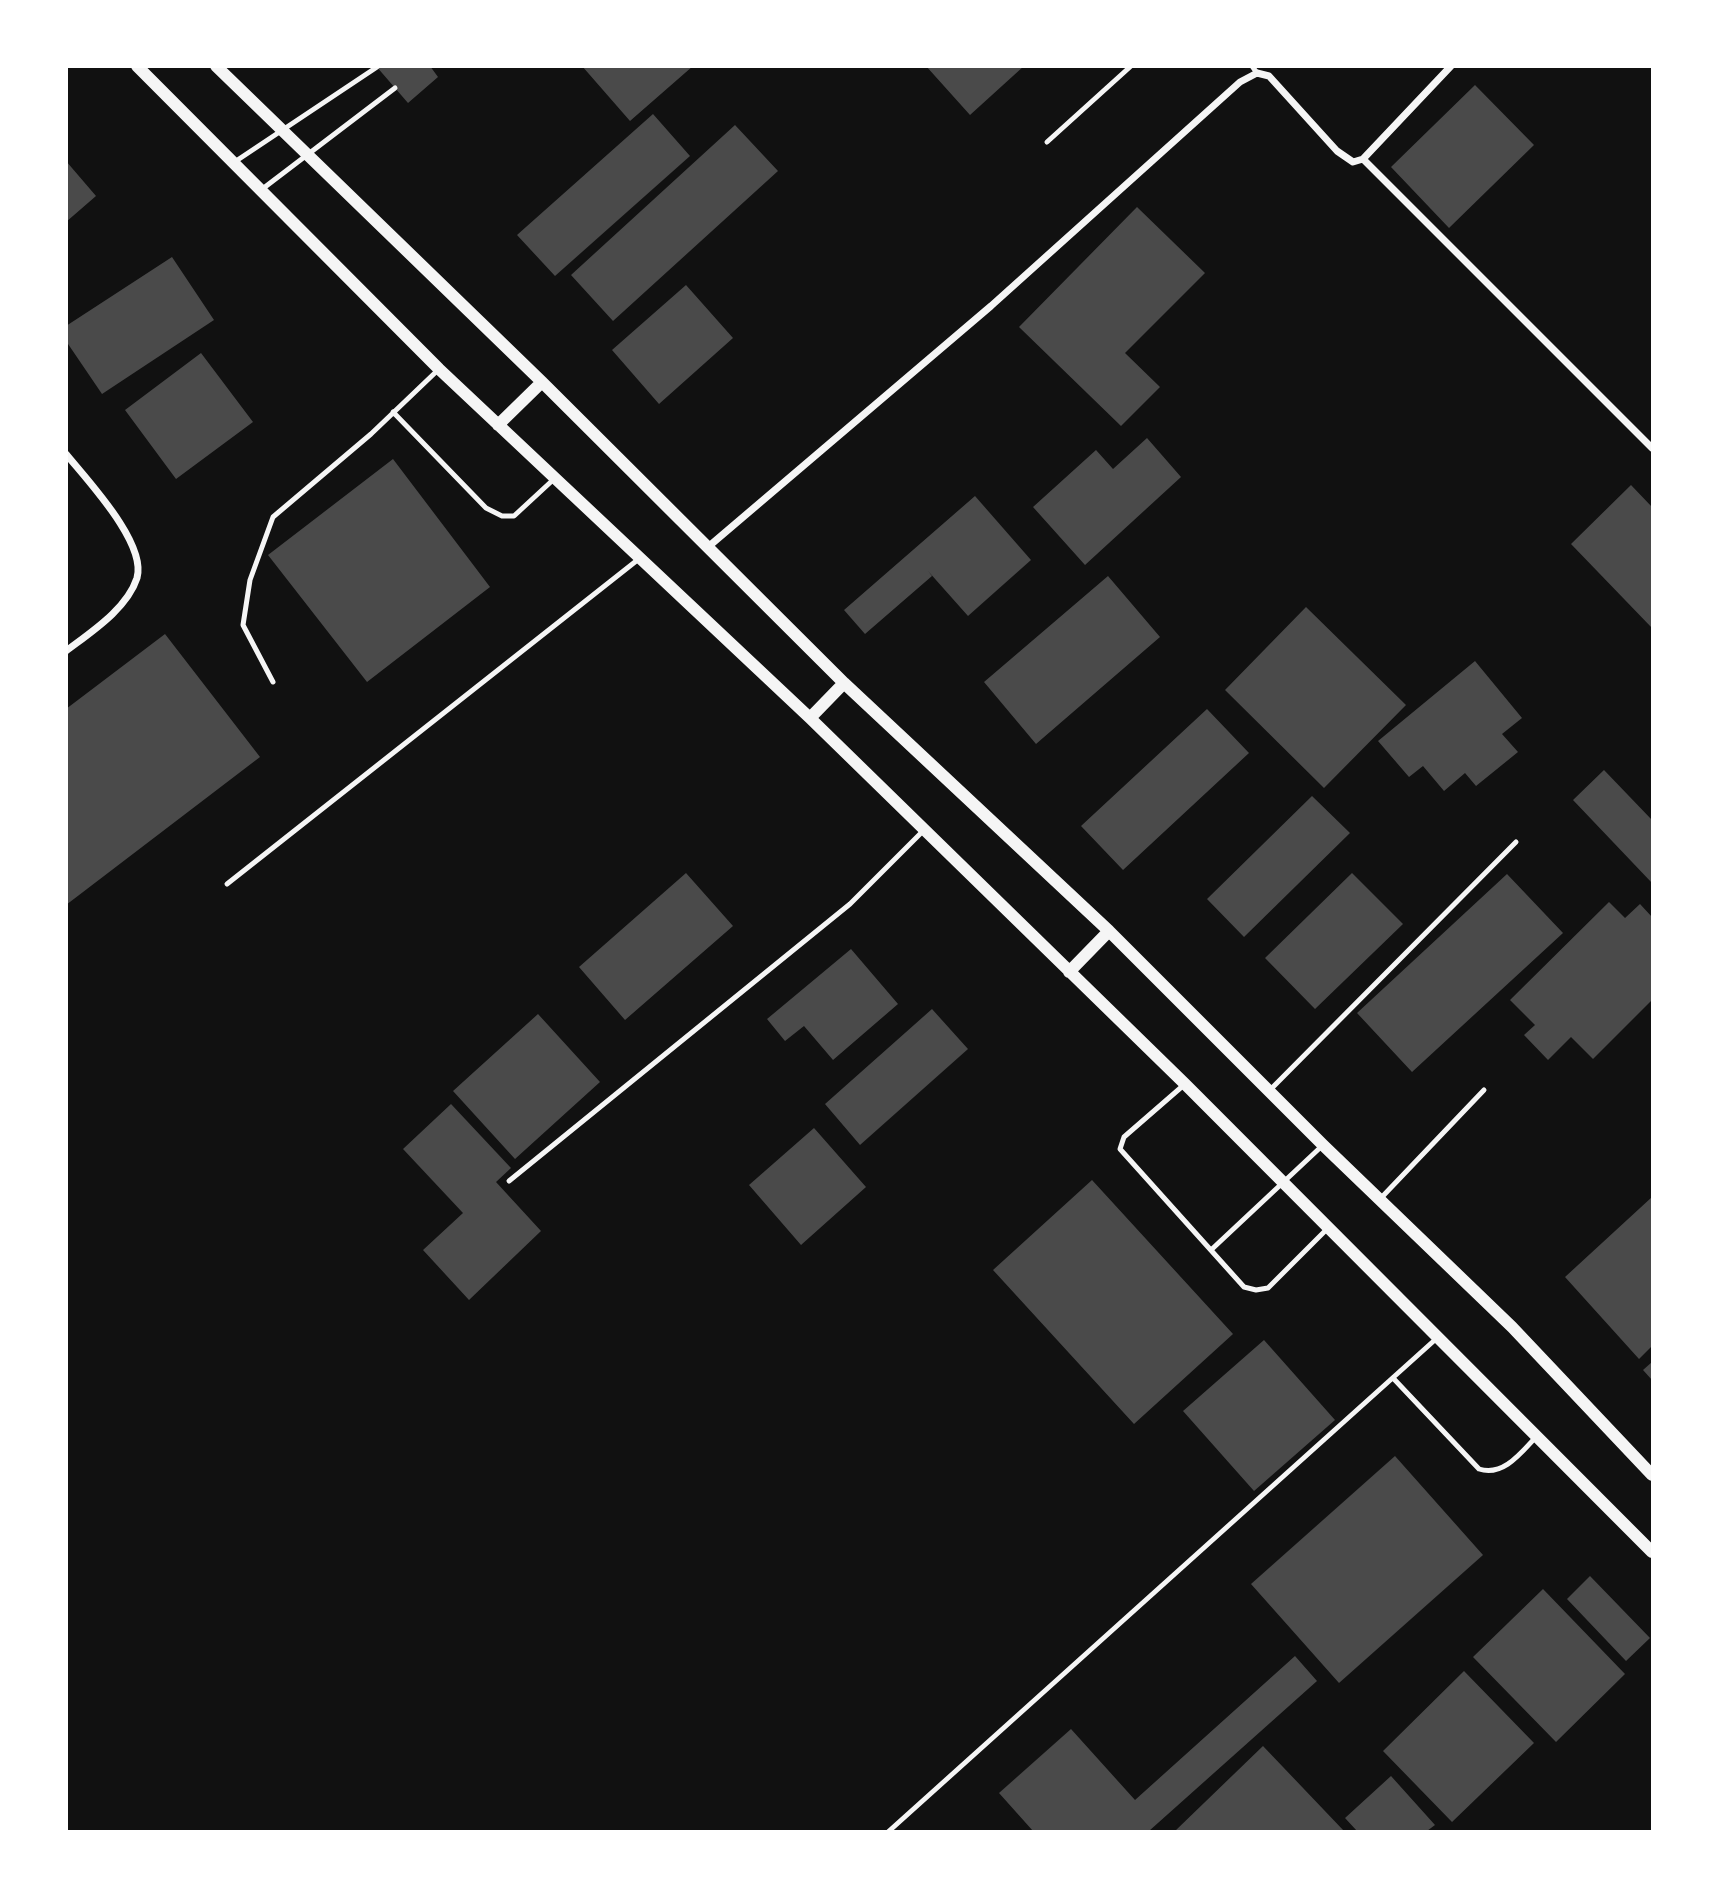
<!DOCTYPE html>
<html>
<head>
<meta charset="utf-8">
<style>
  body { margin:0 }
  #map { position:relative; width:1719px; height:1898px; overflow:hidden; background:#111; font-family:Literata,serif }
  canvas { display:block }
  .frame { position:absolute; inset:0; border:68px solid #fff; pointer-events:none }
</style>
</head>
<body>
<div id="map">
<canvas width="1719" height="1898"></canvas>
<div class="frame"></div>
</div>
<script>
const g = document.querySelector('canvas').getContext('2d');
g.lineJoin = 'round';
function fillPath(path, color) {
  g.fillStyle = color;
  g.fill(path, 'evenodd');
}
function stroke(path, color, width, dash) {
  g.strokeStyle = color;
  g.lineWidth = width;
  g.lineCap = dash ? 'butt' : 'round';
  g.setLineDash(dash || []);
  g.stroke(path);
}
const building = new Path2D(`
  M376 66H430L438 77 408 103Z
  M582 66H693L630 121Z
  M926 66H1024L970 115Z
  M1475 85 1534 145 1449 228 1391 167Z
  M653 114 690 156 555 276 517 235Z
  M735 125 778 171 613 321 571 275Z
  M66 161 96 196 66 222Z
  M1137 207 1205 273 1125 353 1160 387 1121 426 1019 327Z
  M172 257 214 320 102 394 66 341V326Z
  M686 285 733 338 659 404 612 350Z
  M201 353 253 422 176 479 125 410Z
  M1147 438 1181 477 1085 565 1033 507 1096 450 1113 469Z
  M393 459 490 587 367 682 268 555Z
  M1631 485 1652 507V628L1571 544Z
  M975 496 1031 560 968 616 928 571 932 576 865 634 844 610Z
  M1108 576 1160 637 1036 744 984 682Z
  M1306 607 1406 705 1324 788 1225 690Z
  M165 634 260 757 66 905V709Z
  M1475 661 1522 718 1502 734 1518 752 1476 786 1465 773 1444 791 1423 766 1409 777 1378 741Z
  M1207 709 1249 753 1123 870 1081 826Z
  M1604 770 1652 820V883L1573 800Z
  M1312 796 1350 833 1244 937 1207 899Z
  M686 873 733 926 625 1020 579 967Z
  M1352 873 1403 924 1315 1009 1265 958Z
  M1507 874 1563 933 1412 1072 1357 1013Z
  M1609 902 1625 918 1640 904 1652 917V1000L1593 1059 1571 1037 1548 1060 1524 1035 1535 1025 1510 1000Z
  M851 949 898 1004 833 1060 804 1026 785 1041 767 1019Z
  M932 1009 968 1049 860 1145 825 1104Z
  M538 1014 600 1082 515 1159 453 1091Z
  M451 1104 511 1168 496 1182 541 1231 469 1300 423 1250 463 1213 403 1149Z
  M814 1128 866 1187 801 1245 749 1185Z
  M1092 1180 1233 1334 1134 1424 993 1270Z
  M1652 1197V1346L1639 1359 1565 1277Z
  M1264 1340 1335 1420 1254 1491 1183 1411Z
  M1652 1362V1380L1643 1370Z
  M1395 1456 1483 1555 1339 1683 1251 1584Z
  M1590 1576 1650 1638 1626 1661 1567 1599Z
  M1543 1589 1625 1674 1556 1742 1473 1657Z
  M1295 1656 1317 1681 1149 1831H1033L999 1793 1071 1729 1135 1800Z
  M1464 1671 1534 1743 1452 1822 1383 1751Z
  M1263 1746 1344 1831H1175Z
  M1391 1776 1435 1825 1427 1831H1357L1345 1818Z`);
const service = new Path2D(`
  M1252 66 1257 73
  M1047 142 1131 66
  M233 163 377 67
  M261 190 395 88
  M393 412 486 508 502 516H514L554 479
  M273 682 243 625 250 580 273 517 371 434 439 369
  M227 884 640 558
  M1185 1084 1124 1137 1120 1149 1244 1287 1256 1290 1268 1288 1327 1229
  M1270 1090 1516 842
  M509 1181 850 904 923 831
  M1381 1198 1484 1090
  M1211 1250 1323 1145
  M1393 1378 1479 1469C1503 1477 1521 1453 1536 1437
  M888 1832 1437 1338`);
const minor = new Path2D(`
  M1363 159 1652 448
  M66 454C87 480 147 543 137 578 127 609 91 632 66 651
  M708 547 991 306 1240 82 1257 73 1269 76 1337 151 1353 162 1363 159 1451 66`);
const tertiary = new Path2D(`
  M137 66 439 369 810 718 1185 1084 1652 1552
  M216 66 542 382 844 683 1109 931 1323 1145 1512 1327 1652 1475
  M498 425 542 382
  M810 718 844 683
  M1069 972 1109 931`);
fillPath(building, '#4a4a4a');
stroke(service, '#f5f5f5', 5);
stroke(minor, '#f5f5f5', 7);
stroke(tertiary, '#f5f5f5', 12);
</script>
</body>
</html>
